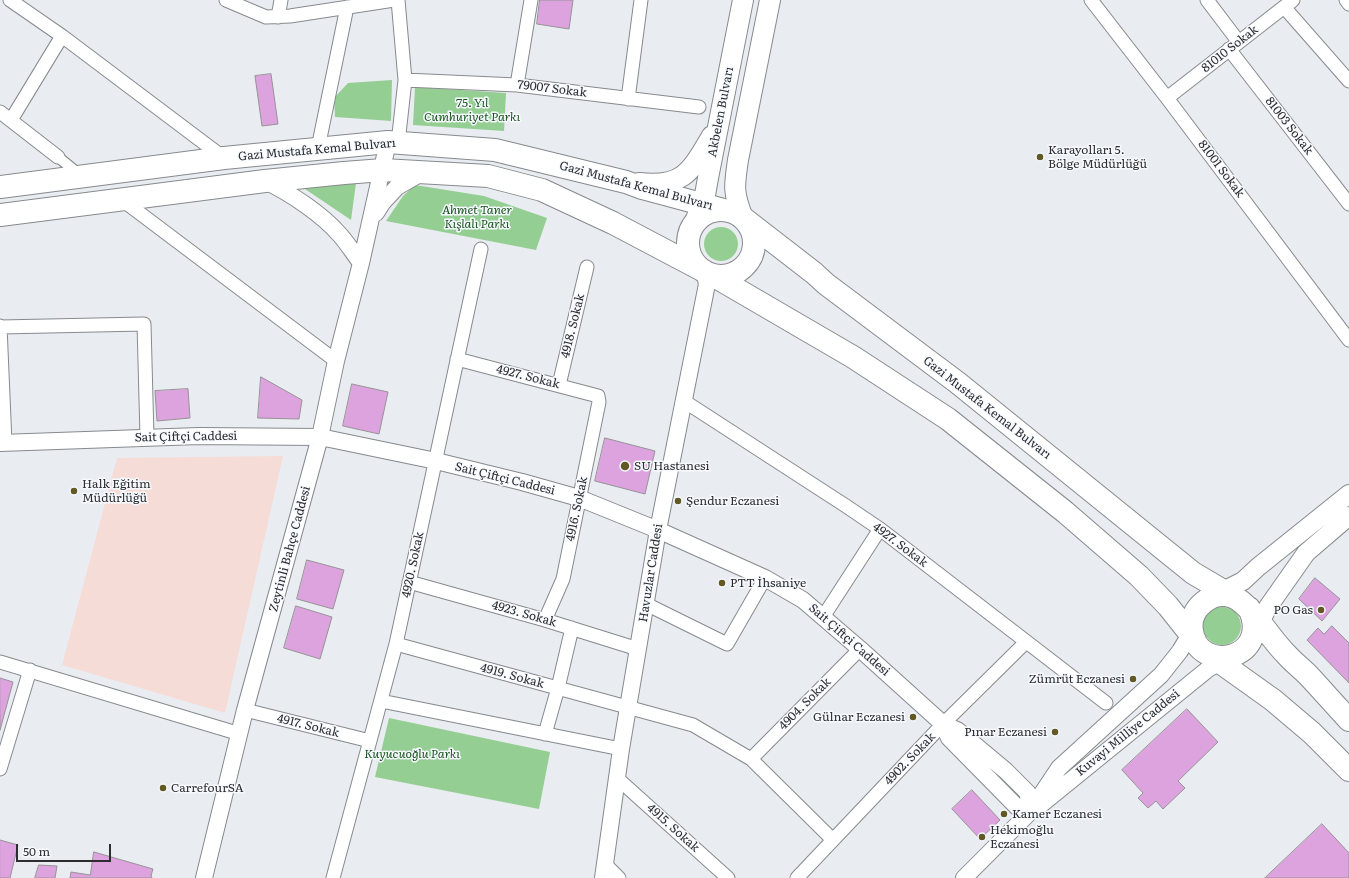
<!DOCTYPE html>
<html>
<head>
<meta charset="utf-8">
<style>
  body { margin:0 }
  #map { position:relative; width:1349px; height:878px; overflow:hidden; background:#e9edf1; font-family:Literata,serif }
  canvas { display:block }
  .scale { position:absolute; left:16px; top:844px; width:95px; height:18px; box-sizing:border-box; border:2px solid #2c2d2f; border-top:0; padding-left:5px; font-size:12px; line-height:14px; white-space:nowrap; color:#2c2d2f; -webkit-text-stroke:3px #f6faff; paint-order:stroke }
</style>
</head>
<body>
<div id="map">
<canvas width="1349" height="878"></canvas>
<div class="scale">50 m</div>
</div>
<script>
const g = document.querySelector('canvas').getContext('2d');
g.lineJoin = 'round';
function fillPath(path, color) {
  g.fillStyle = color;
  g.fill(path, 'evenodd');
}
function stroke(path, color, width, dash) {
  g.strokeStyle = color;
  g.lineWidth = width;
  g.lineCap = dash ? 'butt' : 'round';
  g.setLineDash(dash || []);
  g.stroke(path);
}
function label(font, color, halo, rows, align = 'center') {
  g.font = font + ' Literata,serif';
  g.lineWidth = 3;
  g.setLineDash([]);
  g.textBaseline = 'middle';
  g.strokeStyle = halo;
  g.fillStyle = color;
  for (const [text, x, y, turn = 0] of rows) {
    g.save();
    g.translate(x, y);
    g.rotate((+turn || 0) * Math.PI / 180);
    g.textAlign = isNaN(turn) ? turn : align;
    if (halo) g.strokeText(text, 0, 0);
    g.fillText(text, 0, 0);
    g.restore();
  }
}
const education = new Path2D(`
  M283 456 225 713 62 665 117 458Z`);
const green = new Path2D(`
  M392 80 391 121 335 117 334 98 348 83Z
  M415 87 506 93 504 131 413 125Z
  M356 183 351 220 302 187Z
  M415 185 484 196 547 218 536 250 386 221 403 196Z
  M704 244a17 17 0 1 1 34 0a17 17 0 1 1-34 0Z
  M1203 626a19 19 0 1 1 38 0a19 19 0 1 1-38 0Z
  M389 718 550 752 539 809 375 777Z`);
const building = new Path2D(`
  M540 0H573L569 29 537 24Z
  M271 74 278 124 262 126 255 76Z
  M261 377 302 400 299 419 258 418Z
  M352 384 388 392 379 434 343 426Z
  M188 389 190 418 157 421 155 391Z
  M605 438 655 451 645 494 595 481Z
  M307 560 344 570 333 609 297 599Z
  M1315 578 1340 599 1322 621 1299 599Z
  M296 606 332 617 320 659 284 648Z
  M1332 626 1349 643V683L1307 640 1318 628 1324 634Z
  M0 678 13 682 0 730Z
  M1187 709 1218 742 1178 781 1185 788 1163 809 1156 801 1148 808 1138 798 1143 793 1122 770Z
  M972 790 1000 820 980 839 952 809Z
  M1322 824 1349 853V878H1265Z
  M0 840 18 845 10 878H0Z
  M94 852 153 869 151 876 152 878H70L71 872 90 875Z
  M39 865 57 866 55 878H35Z`);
const pedestrian = new Path2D(`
  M58 157 80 175`);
const minor = new Path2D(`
  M10 0 62 36 224 158
  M226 0 266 17 290 16 394 0
  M398 0 405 80 398 143
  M1091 0 1167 98 1349 340
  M1207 0 1238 41
  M1346 0 1349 4
  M1284 7 1349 81
  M278 17 281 0
  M1229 49 1349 204
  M405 80 517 85 699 107
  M517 85 531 0
  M1167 98 1293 0
  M628 99 641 0
  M0 112 58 157
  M11 120 62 36
  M318 148 347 7
  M121 199 336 361
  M0 326 5 443
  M0 327 144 324 147 437
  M457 359 598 396 599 402 563 579 545 620
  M559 385 587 267
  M684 401 846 506 880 529 1106 703
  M409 582 545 620 638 649
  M646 604 727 644 765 578
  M823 617 880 529
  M396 644 693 725 751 759 833 840
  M0 662 240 734
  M381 701 621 749
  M245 710 370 741
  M545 734 558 688 572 628
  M751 759 860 649
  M0 769 30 670
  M617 778 728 878
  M605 864 619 878
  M333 878 396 644 481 249
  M797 878 943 724 1026 642`);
const tertiary = new Path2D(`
  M265 181C290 193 322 214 340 235 348 244 354 254 361 263
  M376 213 383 202 397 187 423 172
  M0 443 199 436 320 437 436 461 522 482 579 498 658 530 765 578 803 600 860 649 943 724 957 730 1006 771 1028 793 1029 813
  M943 724 949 738 1017 807 1029 813
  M1038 807 1208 669 1227 658
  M204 878 245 710 320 437 336 361 361 263 388 142
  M603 878 621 749 658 530 707 284 704 271
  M964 878 1029 813 1059 768 1161 675 1180 651 1192 631`);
const secondary = new Path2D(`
  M1213 596 1243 581 1258 567 1349 494
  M1254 633 1268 607 1306 553 1349 516`);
const primary = new Path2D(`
  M639 183C684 188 691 171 712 136
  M743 218C733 193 734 186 738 160L770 0
  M695 222 705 195 708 178 743 0`);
const trunk = new Path2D(`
  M0 187 224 158 388 142 495 150 626 182 642 188 724 210
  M688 243a33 33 0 1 1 66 0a33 33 0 1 1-66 0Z
  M0 215 265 181 344 173 383 170 488 176 542 190 613 223 704 271
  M743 218 814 273 826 284 958 383 1193 573 1232 596
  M714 276 853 357 948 419 1065 512 1139 576 1168 606 1195 640
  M1249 608C1273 660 1198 675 1192 631 1188 609 1212 589 1233 597 1244 601 1251 612 1259 621 1268 632 1276 644 1286 654 1293 662 1301 668 1308 675 1322 690 1335 705 1349 720
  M1210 655 1273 700 1312 733 1349 770`);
const markers = [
  [1040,157,4,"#615824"],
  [625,466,5,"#615824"],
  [74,491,4,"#615824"],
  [678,501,4,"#615824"],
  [722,583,4,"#615824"],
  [1321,610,4,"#615824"],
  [1133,679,4,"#615824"],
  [913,717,4,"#615824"],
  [1055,732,4,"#615824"],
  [163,788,4,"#615824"],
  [1004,814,4,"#615824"],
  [982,837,4,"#615824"]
];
const streetNames = [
  ["81010 Sokak",1230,49,-38],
  ["79007 Sokak",552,89,7],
  ["Akbelen Bulvarı",721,112,-79],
  ["81003 Sokak",1289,126,52],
  ["Gazi Mustafa Kemal Bulvarı",317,150,-5],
  ["81001 Sokak",1221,169,53],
  ["Gazi Mustafa Kemal Bulvarı",636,186,15],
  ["4918. Sokak",573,326,-76],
  ["4927. Sokak",528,377,14],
  ["Gazi Mustafa Kemal Bulvarı",987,408,38],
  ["Sait Çiftçi Caddesi",186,437,-1],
  ["Sait Çiftçi Caddesi",505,479,14],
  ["4916. Sokak",577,509,-78],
  ["4927. Sokak",900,545,37],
  ["Zeytinli Bahçe Caddesi",290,549,-75],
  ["4920. Sokak",413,565,-78],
  ["Havuzlar Caddesi",651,573,-81],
  ["4923. Sokak",524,614,16],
  ["Sait Çiftçi Caddesi",849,640,41],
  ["4919. Sokak",512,676,15],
  ["4904. Sokak",805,704,-45],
  ["4917. Sokak",308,726,14],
  ["Kuvayi Milliye Caddesi",1128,733,-39],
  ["4902. Sokak",910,759,-46],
  ["4915. Sokak",673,828,42]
];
const parkNames = [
  ["75. Yıl",472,103],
  ["Cumhuriyet Parkı",472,117],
  ["Ahmet Taner",477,210],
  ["Kışlalı Parkı",477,224],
  ["Kuyucuoğlu Parkı",412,754]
];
const poiNames = [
  ["Karayolları 5.",1048,150],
  ["Bölge Müdürlüğü",1048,164],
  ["SU Hastanesi",634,466],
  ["Halk Eğitim",82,484],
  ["Müdürlüğü",82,498],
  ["Şendur Eczanesi",686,501],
  ["PTT İhsaniye",730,583],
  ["PO Gas",1313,610,"right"],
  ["Zümrüt Eczanesi",1125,679,"right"],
  ["Gülnar Eczanesi",905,717,"right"],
  ["Pınar Eczanesi",1047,732,"right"],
  ["CarrefourSA",171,788],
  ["Kamer Eczanesi",1012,814],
  ["Hekimoğlu",990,830],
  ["Eczanesi",990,844]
];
fillPath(education, '#f6dcd6');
fillPath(green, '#95ce93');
fillPath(building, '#dca3de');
stroke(building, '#969296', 1);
stroke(pedestrian, '#868a8e', 12);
stroke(minor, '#868a8e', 15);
stroke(tertiary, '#868a8e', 18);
stroke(secondary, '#868a8e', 20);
stroke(primary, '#868a8e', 22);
stroke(trunk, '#868a8e', 24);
stroke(pedestrian, '#fff', 10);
stroke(minor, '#fff', 13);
stroke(tertiary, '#fff', 16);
stroke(secondary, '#fff', 18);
stroke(primary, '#fff', 20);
stroke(trunk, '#fff', 22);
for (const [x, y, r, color] of markers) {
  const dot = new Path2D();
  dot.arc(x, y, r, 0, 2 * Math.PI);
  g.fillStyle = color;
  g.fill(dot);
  stroke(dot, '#f6faff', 1.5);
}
label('12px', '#2c2d2f', '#f6faff', streetNames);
label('italic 12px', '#18531b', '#f6faff', parkNames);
label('12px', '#2c2d2f', '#f6faff', poiNames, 'left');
</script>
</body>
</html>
